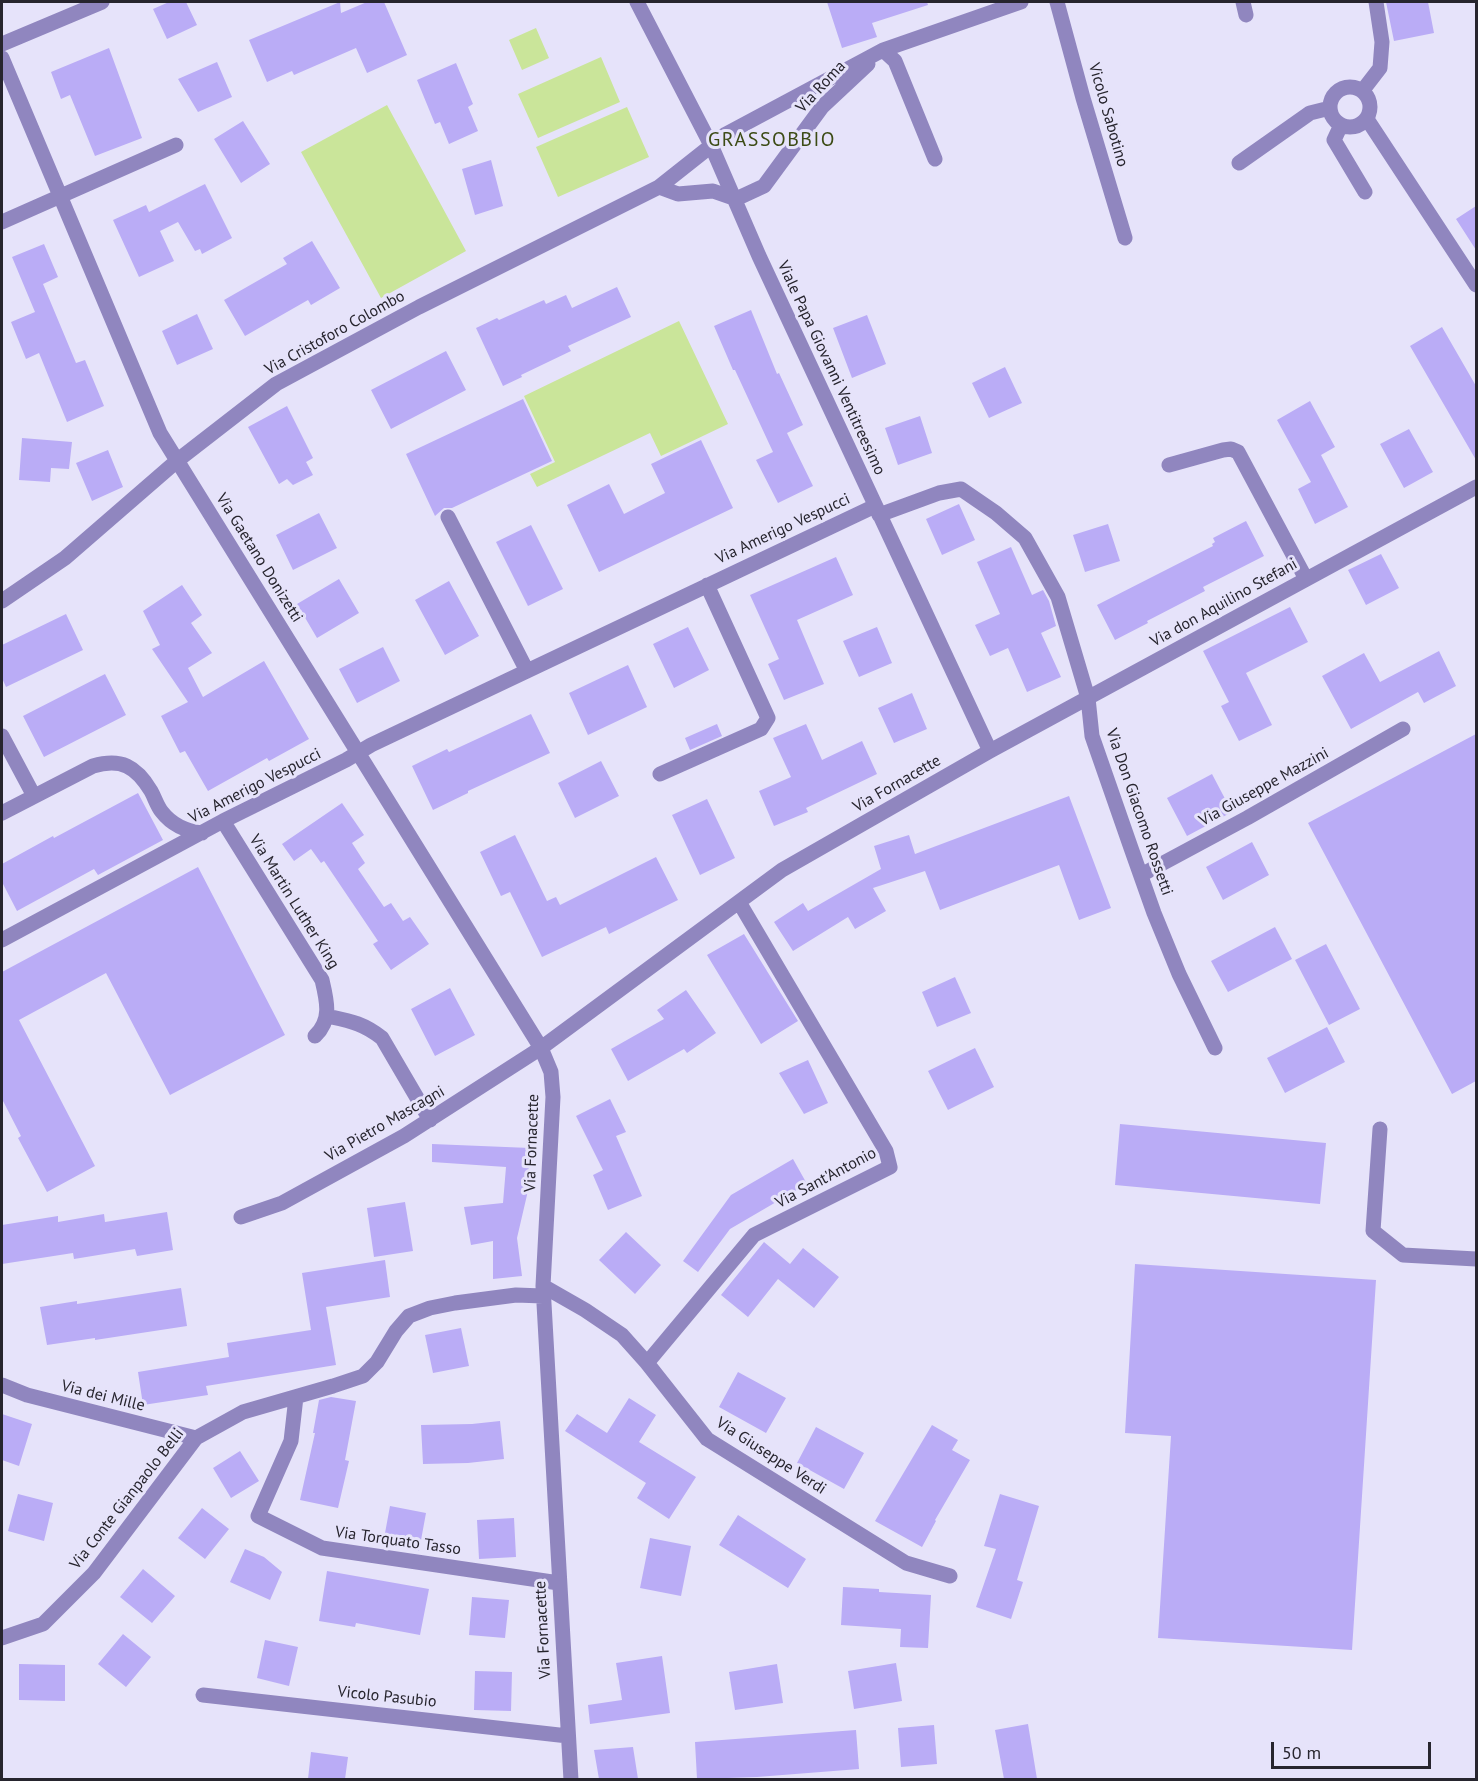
<!DOCTYPE html>
<html>
<head>
<meta charset="utf-8">
<style>
  body { margin:0 }
  #map { position:relative; width:1478px; height:1781px; overflow:hidden; background:#e6e3fa; font-family:"PT Sans",sans-serif }
  canvas { display:block }
  .frame { position:absolute; inset:0; border:3px solid #27252e; pointer-events:none }
  .scale { position:absolute; left:1271px; top:1742px; width:160px; height:27px; box-sizing:border-box; border:3px solid #27252e; border-top:0; padding-left:8px; font-size:18px; line-height:21px; white-space:nowrap; color:#27252e; -webkit-text-stroke:4px #e6e3fa; paint-order:stroke }
</style>
</head>
<body>
<div id="map">
<canvas width="1478" height="1781"></canvas>
<div class="frame"></div>
<div class="scale">50 m</div>
</div>
<script>
const g = document.querySelector('canvas').getContext('2d');
g.lineJoin = 'round';
function fillPath(path, color) {
  g.fillStyle = color;
  g.fill(path, 'evenodd');
}
function stroke(path, color, width, dash) {
  g.strokeStyle = color;
  g.lineWidth = width;
  g.lineCap = dash ? 'butt' : 'round';
  g.setLineDash(dash || []);
  g.stroke(path);
}
function label(font, color, halo, rows, align = 'center') {
  g.font = font + ' "PT Sans",sans-serif';
  g.lineWidth = 6;
  g.setLineDash([]);
  g.textBaseline = 'middle';
  g.strokeStyle = halo;
  g.fillStyle = color;
  for (const [text, x, y, turn = 0] of rows) {
    g.save();
    g.translate(x, y);
    g.rotate((+turn || 0) * Math.PI / 180);
    g.textAlign = isNaN(turn) ? turn : align;
    if (halo) g.strokeText(text, 0, 0);
    g.fillText(text, 0, 0);
    g.restore();
  }
}
const green = new Path2D(`
  M536 28 549 58 522 70 509 40Z
  M601 57 620 102 538 138 518 94Z
  M387 105 466 251 381 298 301 152Z
  M627 107 649 157 558 197 536 147Z
  M679 321 728 424 661 456 650 433 537 487 530 474 555 462 524 396Z`);
const building = new Path2D(`
  M169 2H186L197 25 167 39 153 9Z
  M340 2 341 13 367 2H384L407 55 367 73 356 48 294 75 292 71 267 82 249 40Z
  M827 2H927L928 5 872 23 877 37 842 48Z
  M1386 2H1428L1434 33 1394 41Z
  M109 48 142 138 95 156 70 95 61 99 51 72Z
  M217 62 232 97 198 112 178 79Z
  M456 63 473 104 468 107 478 131 449 144 440 122 435 124 417 80Z
  M243 121 270 164 241 183 214 139Z
  M491 160 503 206 475 215 462 169Z
  M205 184 232 238 202 254 200 249 195 251 178 222 160 231 174 261 139 277 113 220 146 205 149 212Z
  M1476 206V250L1456 219Z
  M312 241 340 288 311 305 308 300 245 336 224 300 287 264 283 258Z
  M44 244 58 277 43 284 76 363 85 360 104 406 67 422 39 353 26 359 11 322 35 312 12 257Z
  M617 287 631 317 568 346 571 351 521 375 522 377 503 386 476 328 497 318 499 320 544 300 546 304 566 295 572 308Z
  M751 310 777 374 779 373 803 425 787 433 813 486 778 503 756 460 773 452 735 370H733L714 326Z
  M197 314 213 349 177 365 162 331Z
  M867 315 886 364 852 378 833 328Z
  M1442 327 1476 386V460L1410 346Z
  M446 351 466 390 391 429 371 390Z
  M1005 367 1022 403 989 418 972 383Z
  M523 399 552 461 452 508H444L435 516 406 454Z
  M1310 401 1335 447 1321 455 1348 507 1315 524 1298 489 1311 482 1277 420Z
  M287 406 313 458 306 462 313 475 293 485 287 479 279 484 248 427Z
  M920 416 932 453 898 465 885 428Z
  M1409 429 1433 472 1404 488 1380 444Z
  M22 438 72 442 69 469 51 468 50 482 19 480Z
  M701 440 733 508 599 572 567 505 609 484 624 514 665 493 651 464Z
  M108 450 123 487 92 501 76 463Z
  M959 504 975 540 942 555 926 519Z
  M319 513 337 548 293 570 276 535Z
  M1246 521 1264 556 1203 587 1205 591 1147 621 1148 623 1115 640 1097 605 1213 546 1212 544 1215 542 1213 538Z
  M1108 524 1120 561 1085 572 1073 535Z
  M531 525 563 589 528 606 496 542Z
  M1011 547 1032 595 1043 590 1049 601 1056 626 1041 633 1061 677 1027 692 1008 648 990 656 975 625 1000 614 977 562Z
  M1381 554 1399 588 1366 605 1348 570Z
  M836 557 853 595 797 620 824 684 784 700 768 664 779 659 750 595Z
  M339 579 359 613 317 638 297 604Z
  M449 581 479 636 445 655 415 600Z
  M182 585 202 615 191 623 212 653 188 668 203 697 264 661 309 739 269 761 267 758 208 791 185 751 180 753 161 716 188 702 152 649 160 645 143 611Z
  M1290 607 1308 642 1246 673 1272 725 1239 741 1221 706 1229 702 1203 651Z
  M66 614 83 650 6 687 2 678V645Z
  M688 627 709 670 674 688 653 644Z
  M877 627 892 663 859 677 843 641Z
  M383 647 400 681 357 703 339 669Z
  M1439 651 1456 686 1424 703 1418 692 1351 729 1322 676 1364 653 1380 682Z
  M628 665 647 707 588 735 569 693Z
  M105 674 126 715 44 757 23 716Z
  M912 693 927 729 894 743 878 708Z
  M531 714 550 753 468 791V793L433 810 412 766 447 749 449 752Z
  M717 724 722 736 690 750 685 738Z
  M806 724 822 760 862 741 877 774 806 808 808 812 774 826 759 791 791 777 773 738Z
  M1476 734V1081L1452 1094 1308 823Z
  M601 761 619 796 575 818 558 783Z
  M1212 774 1232 812 1187 836 1167 798Z
  M138 793 163 840 98 875 94 869 17 911 2 882V864L53 836 54 838Z
  M1069 796 1111 908 1079 920 1059 865 940 910 925 871 873 888 886 911 855 929 848 917 793 951 774 922 803 903 808 911 881 869 874 846 909 835 915 854Z
  M707 799 735 858 700 875 672 815Z
  M342 803 364 835 352 843 365 863 358 869 384 907 391 903 403 921 410 917 429 944 391 970 373 944 378 941 324 861 321 863 311 849 294 861 282 844Z
  M515 835 547 901 556 897 560 905 656 857 678 900 609 934 606 927 542 957 510 892 501 896 480 852Z
  M1252 842 1269 875 1223 900 1206 867Z
  M198 867 285 1035 170 1095 106 973 19 1020 95 1166 47 1192 18 1138 21 1136 2 1099V972Z
  M1275 927 1292 959 1228 992 1211 961Z
  M744 934 798 1021 761 1044 707 955Z
  M1326 944 1360 1009 1329 1025 1295 960Z
  M955 977 971 1013 937 1027 922 992Z
  M450 988 475 1035 435 1056 411 1009Z
  M686 990 716 1033 687 1053 684 1049 628 1081 611 1049 664 1019 657 1010Z
  M1327 1027 1345 1062 1285 1093 1267 1058Z
  M975 1048 994 1087 948 1110 928 1071Z
  M808 1060 828 1103 804 1114 779 1073Z
  M610 1099 626 1132 616 1136 642 1196 608 1210 593 1175 603 1170 576 1116Z
  M1120 1124 1326 1143 1320 1204 1115 1185Z
  M432 1144 530 1148 527 1195 517 1238 522 1276 493 1279V1241L471 1245 464 1207 503 1203 506 1167 432 1162Z
  M793 1159 807 1184 730 1229 698 1272 683 1261 731 1195Z
  M405 1202 413 1251 374 1257 367 1208Z
  M167 1212 173 1250 137 1256 135 1249 74 1259 73 1253 2 1264V1225L58 1216V1222L104 1214 105 1222Z
  M626 1232 661 1265 635 1294 599 1260Z
  M764 1242 790 1264 803 1248 839 1277 814 1308 778 1279 748 1317 721 1295Z
  M385 1260 390 1297 326 1307 336 1365 206 1386 208 1395 143 1405 138 1372 229 1357 227 1343 311 1330 302 1273Z
  M1135 1264 1376 1280 1352 1650 1158 1638 1171 1436 1125 1433Z
  M181 1288 187 1326 95 1340V1338L47 1345 40 1307 77 1301V1304Z
  M461 1328 469 1366 433 1373 425 1335Z
  M738 1372 786 1398 766 1433 719 1407Z
  M331 1397 356 1401 345 1460 349 1461 338 1508 300 1500 315 1433H313L319 1400Z
  M629 1398 656 1415 639 1442 696 1477 669 1519 637 1498 646 1483 565 1431 577 1414 607 1433Z
  M2 1414 32 1424 19 1466 2 1460Z
  M500 1421 504 1459 468 1463 423 1464 421 1425 472 1424Z
  M932 1425 958 1440 952 1450 970 1460 935 1520 936 1521 922 1547 875 1521Z
  M816 1427 864 1453 844 1489 797 1463Z
  M240 1451 259 1481 231 1498 213 1468Z
  M18 1494 53 1503 44 1541 8 1531Z
  M1000 1494 1039 1506 1017 1580 1023 1582 1011 1619 976 1607 996 1549 984 1546Z
  M390 1506 426 1513 419 1551 383 1544Z
  M202 1508 229 1529 205 1559 178 1538Z
  M738 1515 806 1559 788 1588 719 1545Z
  M514 1518 516 1557 479 1559 477 1520Z
  M650 1538 691 1546 681 1596 640 1588Z
  M245 1549 264 1557 282 1572 270 1600 230 1582Z
  M143 1569 175 1596 152 1623 120 1597Z
  M327 1571 429 1589 420 1635 356 1623 355 1627 319 1621Z
  M843 1587 879 1589V1592L931 1595 928 1648 900 1647 901 1629 841 1625Z
  M472 1597 509 1600 505 1638 469 1635Z
  M123 1634 151 1657 126 1687 98 1664Z
  M265 1640 298 1647 289 1686 257 1678Z
  M662 1656 670 1713 590 1724 588 1705 622 1700 616 1663Z
  M896 1663 902 1701 854 1709 848 1671Z
  M19 1664 65 1665V1701L19 1700Z
  M777 1664 783 1703 735 1710 729 1672Z
  M475 1671 512 1672 511 1711 474 1710Z
  M1028 1724 1037 1779H1004L995 1730Z
  M934 1725 937 1764 901 1767 898 1728Z
  M856 1730 859 1769 757 1777 697 1779 695 1742Z
  M633 1747 638 1779H599L594 1750Z
  M311 1752 348 1757 345 1779H308Z`);
const minor = new Path2D(`
  M637 2 711 145 759 256 990 751
  M1057 2 1083 98 1125 238
  M1243 2 1246 15
  M2 44 102 2
  M883 50 895 61 935 159
  M2 58 160 433 541 1048 551 1072 553 1097 543 1286 571 1780
  M1330 107a20 20 0 1 1 40 0a20 20 0 1 1-40 0Z
  M1363 90 1380 68 1382 42 1376 2
  M1367 119 1476 285
  M1341 125 1334 140 1365 192
  M1239 163 1310 113 1330 108
  M659 187 678 194 713 191 736 199
  M736 199 764 186 822 107 868 64
  M2 222 176 145
  M1169 465 1223 450 1231 449 1238 452 1306 579
  M879 515 939 493 961 489 996 513 1025 538 1058 597 1088 698 1092 736 1131 848 1154 913 1179 974 1215 1048
  M448 517 527 671
  M2 601 65 558 178 460 276 384 419 307 659 187 726 134 883 50 1021 2
  M2 736 34 796
  M660 774 761 729 768 718 707 585
  M2 813 93 766C121 758 136 766 151 791 155 798 157 806 162 812 172 825 186 831 202 833
  M223 821 322 980C327 1001 332 1020 315 1036
  M1141 875 1247 818 1403 729
  M2 940 223 821 346 760 371 745 875 506
  M327 1016C350 1021 363 1023 382 1038L430 1120
  M1380 1129 1373 1231 1403 1255 1476 1259
  M241 1217 282 1203 404 1136 541 1048 782 870 990 751 1476 487
  M543 1286 585 1310 622 1335 647 1363 707 1439 906 1563 950 1576
  M647 1363 754 1235 890 1167 886 1151 739 902
  M2 1385 27 1395 196 1438
  M296 1397 291 1441 258 1516 322 1548 559 1583
  M2 1638 43 1624 94 1573 196 1438 243 1412 333 1386 363 1376 377 1362 396 1331 409 1316 430 1308 455 1303 516 1295 543 1296
  M203 1695 568 1736`);
const streetNames = [
  ["Via Roma",821,87,-47],
  ["Vicolo Sabotino",1108,115,74],
  ["Via Cristoforo Colombo",335,333,-29],
  ["Viale Papa Giovanni Ventitreesimo",831,368,65],
  ["Via Amerigo Vespucci",783,529,-25],
  ["Via Gaetano Donizetti",259,558,58],
  ["Via don Aquilino Stefani",1224,603,-29],
  ["Via Fornacette",897,784,-30],
  ["Via Amerigo Vespucci",255,786,-27],
  ["Via Giuseppe Mazzini",1264,787,-29],
  ["Via Don Giacomo Rossetti",1139,812,71],
  ["Via Martin Luther King",294,902,58],
  ["Via Pietro Mascagni",385,1124,-30],
  ["Via Fornacette",532,1143,-88],
  ["Via Sant'Antonio",826,1178,-28],
  ["Via dei Mille",103,1396,14],
  ["Via Giuseppe Verdi",771,1456,33],
  ["Via Conte Gianpaolo Belli",127,1499,-52],
  ["Via Torquato Tasso",398,1541,8],
  ["Via Fornacette",543,1630,-93],
  ["Vicolo Pasubio",387,1697,6]
];
const quarterNames = [
  ["GRASSOBBIO",772,140]
];
fillPath(green, '#cae59a');
fillPath(building, '#baacf6');
stroke(minor, '#9086bf', 15);
label('16px', '#27252e', '#e6e3fa', streetNames);
g.letterSpacing = '1.5px';
label('20px', '#3c4b15', '#e6e3fa', quarterNames);
g.letterSpacing = '0px';
</script>
</body>
</html>
